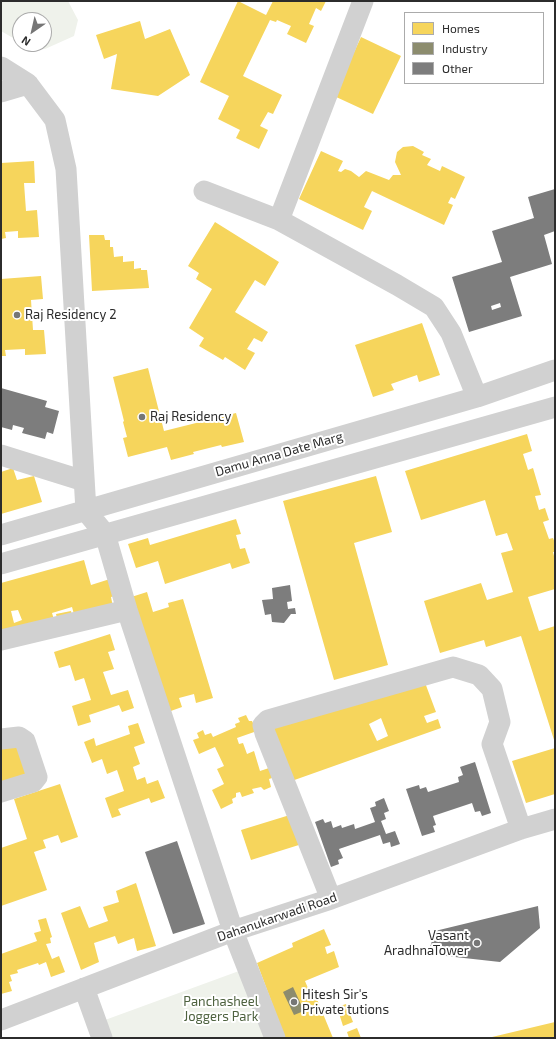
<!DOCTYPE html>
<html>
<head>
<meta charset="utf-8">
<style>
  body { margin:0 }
  #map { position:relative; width:556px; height:1039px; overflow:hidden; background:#fff; font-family:"Exo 2",sans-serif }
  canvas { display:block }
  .frame { position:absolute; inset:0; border:2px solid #2c2c2c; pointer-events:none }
  .legend { position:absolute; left:404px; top:12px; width:140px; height:72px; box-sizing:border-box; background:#fff; border:1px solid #ababab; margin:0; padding:5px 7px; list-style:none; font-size:12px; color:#2c2c2c }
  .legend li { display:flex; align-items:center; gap:8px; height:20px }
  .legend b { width:20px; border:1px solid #ababab }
  .north { position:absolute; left:12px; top:12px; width:40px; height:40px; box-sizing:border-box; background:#fff; border:1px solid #ababab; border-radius:50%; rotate:214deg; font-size:11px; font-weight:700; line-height:16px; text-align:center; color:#2c2c2c }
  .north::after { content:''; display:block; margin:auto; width:14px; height:18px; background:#767676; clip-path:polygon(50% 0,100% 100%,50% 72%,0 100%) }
</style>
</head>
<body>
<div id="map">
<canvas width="556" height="1039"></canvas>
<div class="frame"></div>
<ul class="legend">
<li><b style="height:11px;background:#f6d55c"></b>Homes</li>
<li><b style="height:11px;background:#8c8c6e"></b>Industry</li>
<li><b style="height:11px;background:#7d7d7d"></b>Other</li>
</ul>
<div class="north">N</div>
</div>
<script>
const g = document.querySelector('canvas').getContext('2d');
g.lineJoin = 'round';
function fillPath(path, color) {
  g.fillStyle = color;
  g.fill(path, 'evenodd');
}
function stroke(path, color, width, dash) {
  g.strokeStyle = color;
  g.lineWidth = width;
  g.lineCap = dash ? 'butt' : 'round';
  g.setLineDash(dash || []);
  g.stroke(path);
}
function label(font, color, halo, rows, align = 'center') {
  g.font = font + ' "Exo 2",sans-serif';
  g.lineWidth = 4;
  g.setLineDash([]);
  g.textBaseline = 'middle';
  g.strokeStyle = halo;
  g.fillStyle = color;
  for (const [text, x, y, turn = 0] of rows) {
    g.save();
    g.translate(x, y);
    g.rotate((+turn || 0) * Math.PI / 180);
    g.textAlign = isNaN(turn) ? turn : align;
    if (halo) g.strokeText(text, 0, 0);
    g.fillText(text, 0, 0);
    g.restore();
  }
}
const green = new Path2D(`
  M1 1H68L78 20 74 36 45 49 25 45 23 44H44V20H20V42L1 31Z
  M239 971 265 1038H112L105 1020Z`);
const homes = new Path2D(`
  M238 1 266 15 273 1H326L321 11 316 8 309 24 314 26 306 43 287 34 291 26 277 20 276 22 270 20 243 76 282 95 273 114 268 112 260 126 268 130 259 149 236 138 240 130 218 119 229 96 200 82Z
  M140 21 145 39 170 29 190 75 158 96 111 89 117 54 104 59 96 35Z
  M361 37 401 56 373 114 334 96Z
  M413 146 424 152 422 155 431 159 427 165 440 171 442 166 465 177 455 199 451 197 448 203 453 205 444 225 372 191 364 207 372 211 363 230 299 199 321 151 343 161 338 171 341 172 345 169 351 171 359 177 366 171 389 180 393 175H401L395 162 397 152 403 147Z
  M34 161 35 183H24L26 211 37 210 39 237 18 238V231L5 232 6 238 1 239V163Z
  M215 222 279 262 265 286 255 280 235 312 268 332 262 342 254 338 247 349 255 353 245 370 225 357 223 360 199 346 204 338 189 328 212 289 196 279 199 273 188 266Z
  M89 235H104L105 240H110V247H113L114 257 123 256V262L134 261V269L141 268V270H147L149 288 92 291Z
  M41 276 43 299 31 300 33 330H44L46 354 25 355V349L5 350 6 356H1V279Z
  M422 323 440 375 419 382 417 375 391 384 394 390 373 397 355 345Z
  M148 368 164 431 236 413 244 442 222 447 221 445 193 452 194 454 171 460 167 447 128 457 123 438 127 437 123 422 124 421 113 377Z
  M527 434 532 451 523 454 528 470 533 468 541 495 535 496 539 510 545 508 549 520 543 522 549 539 553 538 555 543V552H553L555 560V589L528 597 539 631 555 626V743L521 636 486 647 484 640 440 653 424 601 481 583 487 600 513 592 501 553 513 550 507 533 496 536 485 500 421 520 405 471Z
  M13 468 17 480 34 476 42 502 1 514V472Z
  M376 476 392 532 354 543 388 665 334 680 283 501Z
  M236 519 241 534 236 535 240 549 245 548 250 563 232 569 230 563 165 584 158 561 136 568 128 544 148 538 150 545Z
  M84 560 91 585 110 579 115 596 111 597 113 607 75 618 72 607 52 613 55 623 1 638V583ZM18 610 22 620 14 623 11 611Z
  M147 592 153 612 169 607 168 603 183 599 213 698 196 703 194 694 179 698 182 707 168 712 125 599Z
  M71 611 73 620 58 623 56 614Z
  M110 634 115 650 108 652 114 669 103 672 111 695 128 690 134 708 122 712 119 705 89 715 91 722 78 726 72 706 91 700 84 678 75 681 70 665 59 668 54 652Z
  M424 680 436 712 424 716 427 723 438 719 441 728 286 783 265 727ZM381 718 388 736 377 741 369 724Z
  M246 715 249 721H252L257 731 237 738 239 744 243 743 247 754 254 751 260 771 269 768 272 778 269 779 271 787 264 790 261 787 252 789 254 793 242 797 240 792 236 793V797L232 799 233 803 221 809 212 790 224 784 217 769 224 766 215 747 199 754 193 740 199 738 197 733 203 730 205 735 211 733 213 737 236 727 235 724 240 722 238 718Z
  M138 723 145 743 134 747 140 764 133 767 137 780 145 777 147 784 158 780 165 798 151 803 149 798 118 809 121 815 112 818 105 798 124 791 117 770 107 774 102 759 92 763 84 742 94 738 96 746 130 734 128 726Z
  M18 740 29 780 1 787V745Z
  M555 748V794L526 803 512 761Z
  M60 784 78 837 61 843 58 835 43 840 46 848 34 852 47 890 1 906V848L27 839 14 799Z
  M293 814 302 844 251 860 241 830Z
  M136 883 156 946 137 951 134 938 118 944 115 936 94 943 99 962 81 970 61 913 80 906 89 928 108 921 103 907 119 902 116 891Z
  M46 918 52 937 50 938 51 943 46 944 52 959 59 956 65 972 51 977 46 962 39 965 38 963 17 970 18 973 10 975 12 981 9 982 12 991 1 994V954L37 941 34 933 41 931 38 920Z
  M324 929 331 945 325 947 327 954 334 951 339 967 305 981 310 993 314 992 333 1038H285L257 963 293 947 292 943Z
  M346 1004 353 1022 343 1026 337 1007Z
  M555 1022V1038H492V1037Z
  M357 1028 361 1038H349L347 1032Z`);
const industry = new Path2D(`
  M293 987 304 1011 294 1015 283 992Z`);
const building = new Path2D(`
  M555 189V231L544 235 552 264 510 277 522 316 469 332 452 277 502 262 492 231 534 218 528 197ZM500 303 501 307 492 310 491 306Z
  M1 388 47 401 45 407 59 411 53 434 47 432 45 439 22 433 24 428 13 425 12 430 1 427Z
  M290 585 292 601 287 602 288 609 295 608 296 614H291L284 623 272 622 271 614 265 615 262 600 273 599 272 588Z
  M475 762 491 813 482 816 480 811 475 812 472 803 433 816 436 825 433 826 435 832 422 836 406 789 419 785 420 789 426 787 428 792 459 782 458 777 463 775 460 767Z
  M384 798 389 811 384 813 386 819 381 821 386 834 395 831 400 844 391 847 390 842 383 844 380 835 339 849 343 858 338 860 339 864 331 867 315 822 323 819 325 823 331 821 333 828 341 825 342 828 354 824 355 829 375 822 370 808 376 806 375 802Z
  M177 841 205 924 173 934 145 852Z
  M538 906 540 928 500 962 428 954 435 931Z`);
const minor = new Path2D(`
  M1 67 28 84
  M1 92 28 84 55 120 66 169 86 511 105 534 127 610 233 931 275 1038
  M204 191 279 220 397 285 434 307 451 333 477 397
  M279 220 363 1
  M1 455 84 481
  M1 535 477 397 555 370
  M1 564 555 407
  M1 640 127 610
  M1 739 19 737 25 741 37 777 33 782 1 792
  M331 899 265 733 263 725 268 720 453 667 479 675 492 689 500 722 492 744 521 829
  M84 988 102 1038
  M1 1020 233 931 331 899 521 829 555 819`);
const markers = [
  [17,315,4,"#767676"],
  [142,417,4,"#767676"],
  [477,943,4,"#767676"],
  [294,1002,4,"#767676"]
];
const poiNames = [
  ["Raj Residency 2",25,315],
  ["Raj Residency",150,417],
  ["Vasant",469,936,"right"],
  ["AradhnaTower",469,951,"right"],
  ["Hitesh Sir's",302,995],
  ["Private tutions",302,1010]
];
const streetNames = [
  ["Damu Anna Date Marg",279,454,-16],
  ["Dahanukarwadi Road",277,917,-19]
];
const parkNames = [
  ["Panchasheel",221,1002],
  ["Joggers Park",221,1017]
];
fillPath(green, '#eff2eb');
fillPath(homes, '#f6d55c');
fillPath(industry, '#8c8c6e');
fillPath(building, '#7d7d7d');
stroke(minor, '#d1d1d1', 21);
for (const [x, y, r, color] of markers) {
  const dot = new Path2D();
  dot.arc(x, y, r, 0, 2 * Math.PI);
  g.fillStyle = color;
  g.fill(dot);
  stroke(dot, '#fff', 1.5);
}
label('13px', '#2c2c2c', '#fff', poiNames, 'left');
label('13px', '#2c2c2c', '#fff', streetNames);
label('13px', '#4e623f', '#fff', parkNames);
</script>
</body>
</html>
